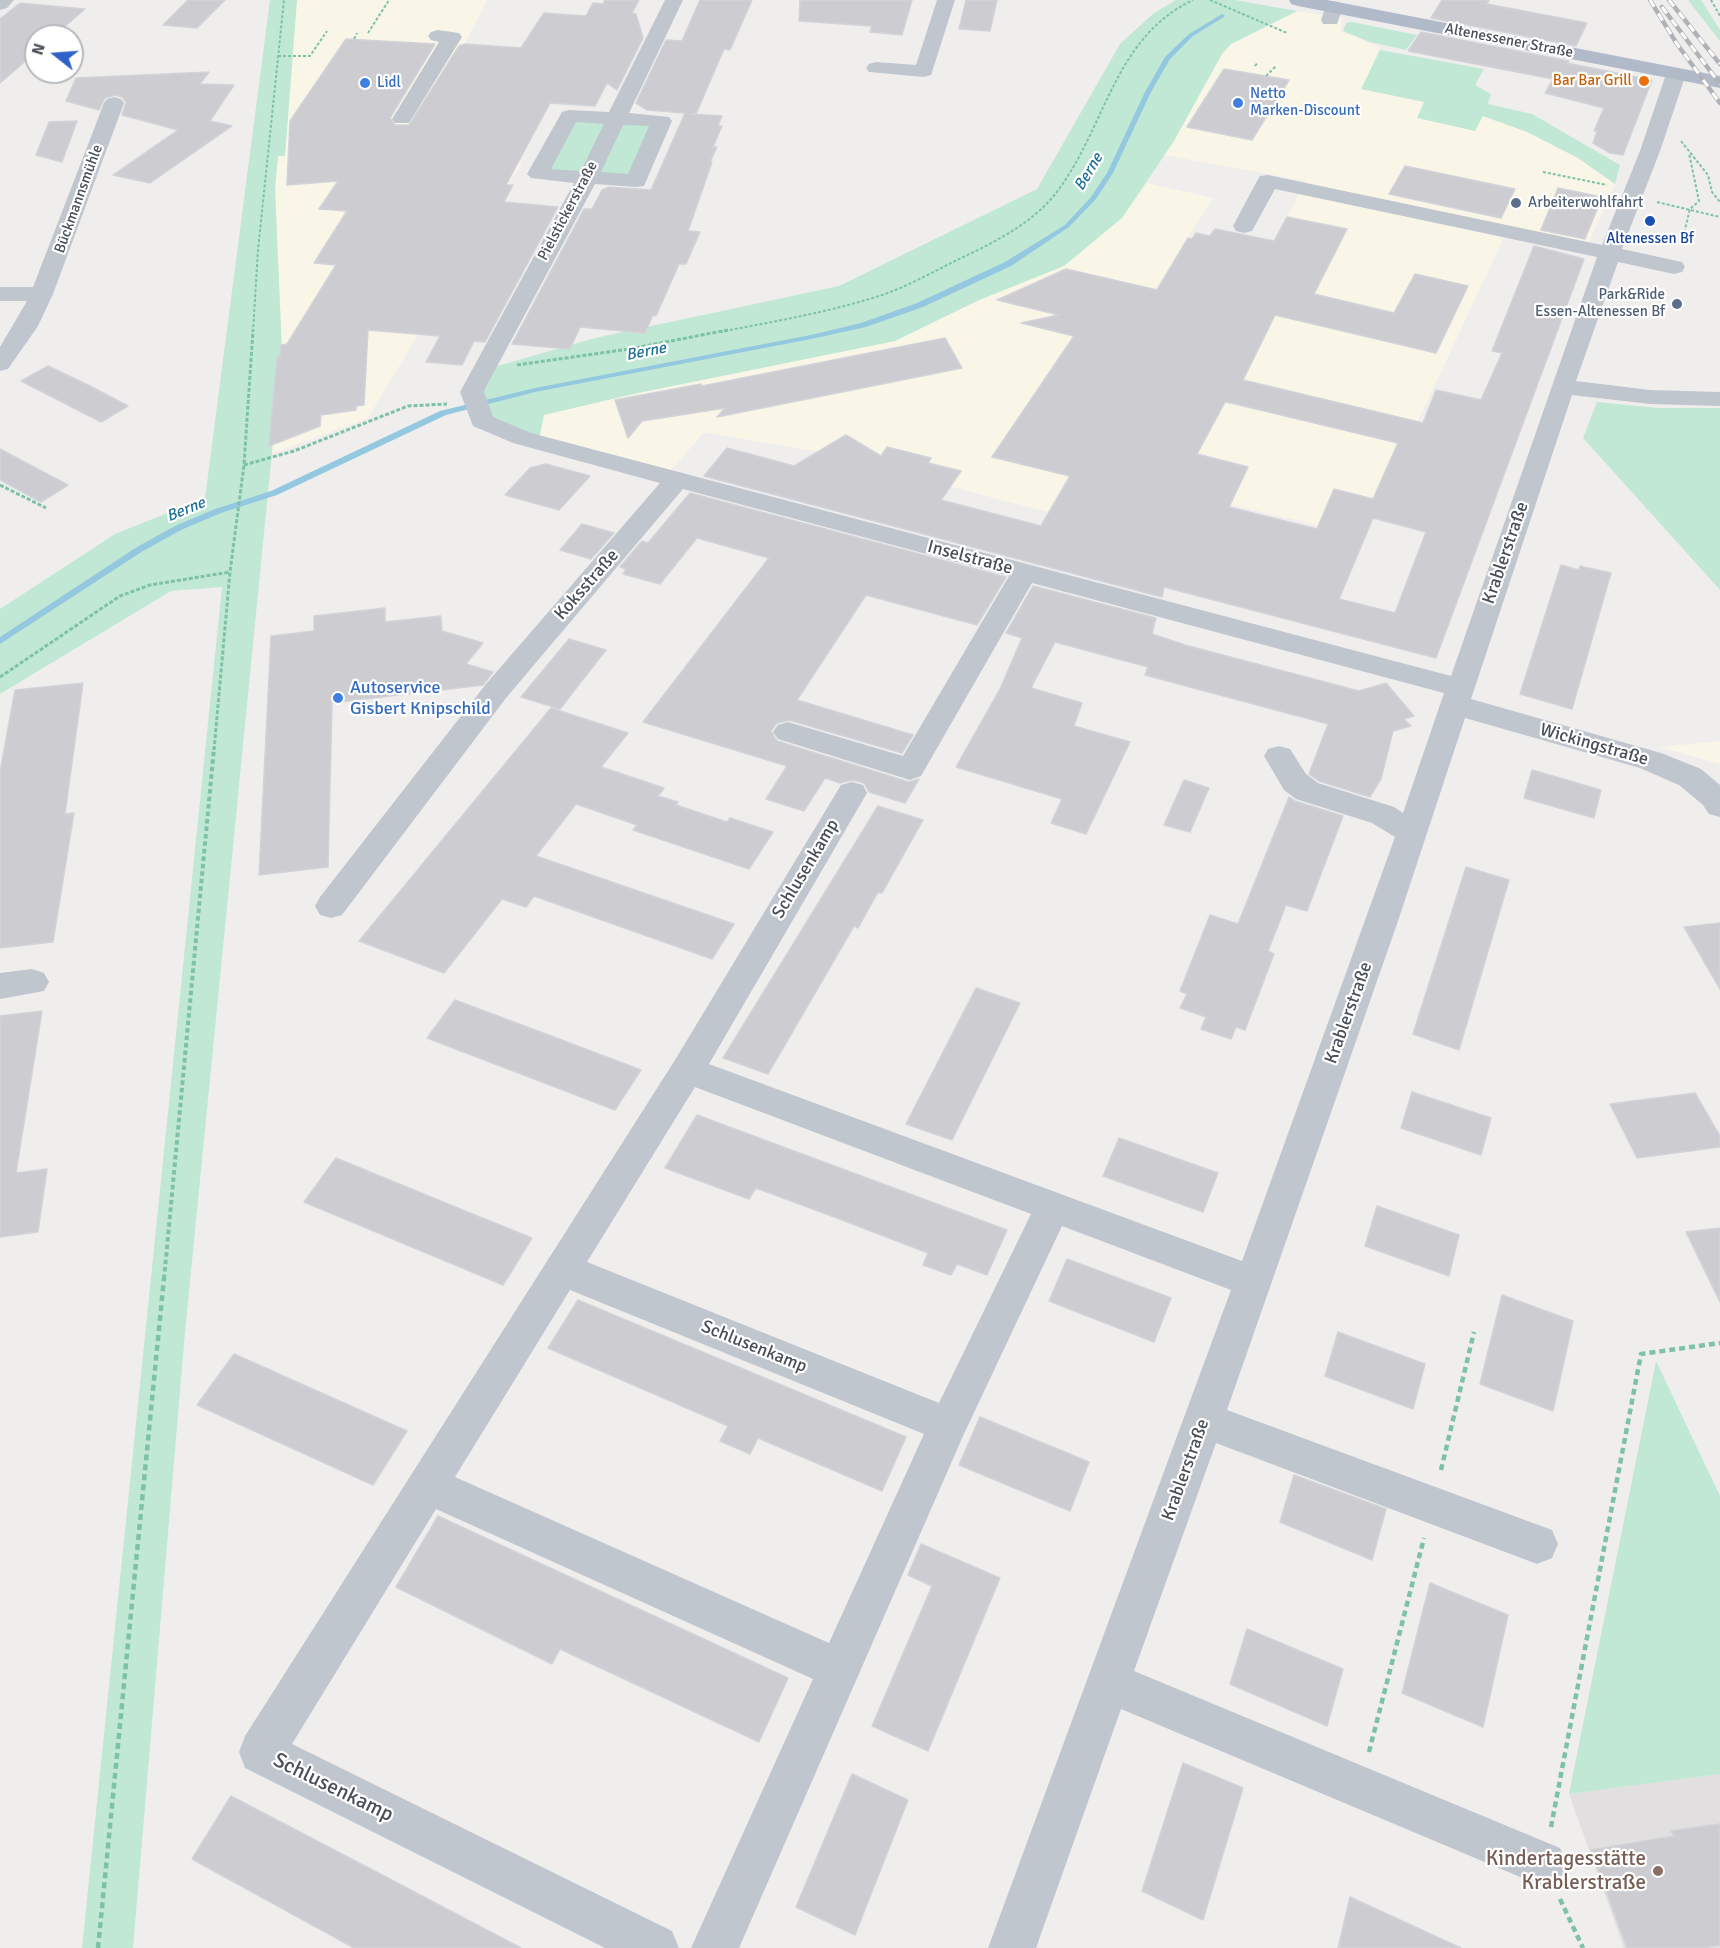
<!DOCTYPE html>
<html>
<head>
<meta charset="utf-8">
<style>
  body { margin:0 }
  #map { position:relative; width:1720px; height:1948px; overflow:hidden; background:#f0eeed; font-family:Signika,sans-serif }
  canvas { display:block }
  .north { position:absolute; left:24px; top:24px; width:60px; height:60px; box-sizing:border-box; background:#fff; border:2px solid #b6b9bc; border-radius:50%; rotate:287deg; font-size:16px; font-weight:700; line-height:24px; text-align:center; color:#484f58 }
  .north::after { content:''; display:block; margin:auto; width:21px; height:27px; background:#2f62c8; clip-path:polygon(50% 0,100% 100%,50% 72%,0 100%) }
</style>
</head>
<body>
<div id="map">
<canvas width="1720" height="1948"></canvas>
<div class="north">N</div>
</div>
<script>
const g = document.querySelector('canvas').getContext('2d');
g.lineJoin = 'round';
function fillPath(path, color) {
  g.fillStyle = color;
  g.fill(path, 'evenodd');
}
function stroke(path, color, width, dash) {
  g.strokeStyle = color;
  g.lineWidth = width;
  g.lineCap = dash ? 'butt' : 'round';
  g.setLineDash(dash || []);
  g.stroke(path);
}
function label(font, color, halo, rows, align = 'center') {
  g.font = font + ' Signika,sans-serif';
  g.lineWidth = 4.5;
  g.setLineDash([]);
  g.textBaseline = 'middle';
  g.strokeStyle = halo;
  g.fillStyle = color;
  for (const [text, x, y, turn = 0] of rows) {
    g.save();
    g.translate(x, y);
    g.rotate((+turn || 0) * Math.PI / 180);
    g.textAlign = isNaN(turn) ? turn : align;
    if (halo) g.strokeText(text, 0, 0);
    g.fillText(text, 0, 0);
    g.restore();
  }
}
const commercial = new Path2D(`
  M297 0H487L410 152 522 162 368 418 271 454 282 351 275 189 278 155 285 156Z
  M1297 11 1342 18 1341 31 1380 48 1362 89 1424 102 1418 118 1483 116 1527 132 1578 158 1615 184 1587 246 1303 186 1306 181 1164 155 1222 54 1231 44Z
  M1147 183 1213 198 1156 289 1237 307 1301 191 1506 233 1364 536 1172 491 1074 519 819 452 704 432 668 474 539 440 543 415 638 393 895 341 977 301 1122 218Z
  M1720 741V764L1660 747Z`);
const education = new Path2D(`
  M1720 1774V1948H1624L1569 1794Z`);
const green = new Path2D(`
  M270 0H297L285 156H278L275 189 282 351 185 1332 133 1948H82L222 587 171 591 0 694V609L115 534 205 498Z
  M1176 0H1235L1297 11 1231 44 1222 54 1174 141 1122 218 1064 266 977 301 895 341 638 393 544 415 539 440 486 420 475 393 489 382 487 369 595 338 839 286 1037 189 1120 44 1154 13Z
  M1688 0H1701L1720 30V41Z
  M1352 22 1417 35 1406 50 1370 42 1343 31 1346 23Z
  M1380 50 1484 69 1475 85 1491 94 1488 104 1532 114 1620 165 1615 184 1578 158 1527 132 1483 116 1475 131 1417 118 1424 102 1361 89Z
  M571 118 610 121 583 175 543 172Z
  M617 120 659 123 636 179 593 176Z
  M1597 402 1659 408H1720V590L1583 438Z
  M1656 1361 1720 1496V1774L1569 1794Z`);
const stream = new Path2D(`
  M1222 14 1225 16 1224 17 1193 36 1170 59 1151 92 1113 173 1096 199 1069 227 1011 266 923 307 866 327 811 339 535 392 446 415 277 495 221 513 181 530 143 551 0 644V637L137 547 175 526 215 509 271 491 440 411 535 388 811 335 861 323 917 303 1005 262 1065 225 1091 197 1107 173 1145 92 1165 57 1189 34Z`);
const building = new Path2D(`
  M188 0H225L197 28 163 25Z
  M605 0H639L632 13 636 14 643 38 617 90 607 83 595 106 550 103 506 185H513L504 202 558 207 485 342 474 341 462 365 426 362 440 336 368 330 364 405 356 406V410L321 415 320 426 269 446 277 357 280 356 281 345 287 344 336 265 314 263 347 211 319 209 338 181 287 185 290 121 346 39 435 44 390 118 395 125H409L459 46 465 44 521 48 544 13 586 16 593 3 603 4Z
  M700 0H752L730 50 724 49 696 114H691L722 116 718 126H722L713 147H717L710 162H712L688 231 700 232 686 264H679L656 316 653 315 645 333 580 327 570 349 512 344 584 209H592L602 190 609 187 651 190 685 113 647 110 636 103 666 40 682 41Z
  M800 0H912L902 35 870 32 872 26 799 21Z
  M966 0H997L990 31 959 29Z
  M1442 0H1489L1487 4 1587 23 1576 46 1431 18Z
  M20 3 85 9 54 36H36V52L0 83V19Z
  M1421 32 1569 61 1567 63 1652 80 1623 155 1610 153 1593 143 1597 131H1594L1604 108 1545 93 1553 79 1408 51Z
  M1224 69 1289 80 1252 140 1187 127Z
  M209 72 200 84 234 85 210 121 232 126 150 183 113 175 178 130 122 115 126 102 122 97 115 95 105 98 99 110 66 101 76 78Z
  M77 121 62 162 36 155 49 122Z
  M1405 166 1515 189 1501 218 1389 194Z
  M1558 188 1602 197 1585 239 1541 230Z
  M1287 217 1347 229 1314 294 1394 313 1415 274 1468 286 1436 353 1275 315 1243 380 1423 423 1436 390 1481 400 1502 353 1492 351 1534 246 1584 259 1436 658 1164 587 1162 597 704 476 727 448 794 466 846 435 881 456 887 447 931 458 928 463 961 471 941 500 1041 526 1070 476 992 457 1074 336 1021 323 1059 315 997 300 1066 269 1157 290 1188 238 1192 239 1196 233 1210 236 1215 229 1274 241ZM1225 402 1231 403 1398 443 1373 499 1334 489 1317 529 1229 507 1248 467 1197 454ZM1373 518 1426 532 1395 613 1339 599Z
  M945 338 962 368 717 417 725 408 642 421 628 438 615 400 701 384 702 386Z
  M48 366 90 386 128 406 101 422 21 381Z
  M0 449 68 485 41 502 0 480Z
  M546 464 590 476 559 510 505 495 530 468Z
  M690 493 1006 577 977 625 866 595 797 700 913 735 902 753 789 720 777 723 771 731 777 741 909 782 919 779 905 803 869 792 864 783 853 780 840 783 825 778 804 811 766 799 787 766 643 722 769 558 697 538 660 584 623 574 626 569 620 567 642 541 648 543Z
  M582 524 614 533 591 559 560 550Z
  M1561 565 1579 570 1580 566 1611 573 1572 709 1520 694Z
  M1033 586 1156 618 1152 634 1185 645 1359 691 1386 683 1414 716 1404 719 1411 726 1393 731 1381 779 1370 797 1319 781 1309 774 1328 724 1145 675 1148 667 1055 642 1031 688 1082 703 1074 726 1130 742 1086 834 1051 823 1062 799 956 767 1000 689 1022 638 1006 633Z
  M385 608V622L441 616 442 631 483 643 466 664 493 672 483 685 332 703 328 867 259 875 271 636 314 631V616Z
  M569 639 606 650 560 709 521 697Z
  M83 683 65 814 74 813 53 942 0 948V772L15 690Z
  M551 708 628 733 601 767 664 788 658 796 678 802 676 805 727 822 730 818 773 832 749 869 633 830 637 825 576 804 536 856 734 924 712 959 534 896 526 907 502 899 444 973 359 941Z
  M1532 770 1601 790 1594 818 1524 798Z
  M1184 780 1209 788 1190 832 1164 825Z
  M1289 797 1295 801 1343 816 1307 911 1286 905 1268 951 1274 954 1245 1030 1236 1027 1231 1039 1201 1029 1206 1017 1180 1008 1187 994 1180 991 1210 915 1238 924Z
  M878 806 923 820 882 893 878 892 858 928 854 926 768 1074 723 1058Z
  M1466 867 1509 880 1459 1050 1413 1034Z
  M1720 923V989L1684 927Z
  M976 988 1020 1003 952 1140 906 1124Z
  M455 1000 546 1034 641 1070 615 1110 427 1038Z
  M42 1011 16 1173 47 1169 38 1232 0 1237V1016Z
  M1412 1092 1491 1118 1481 1155 1401 1128Z
  M1695 1093 1720 1136V1147L1637 1158 1610 1104Z
  M697 1115 1007 1230 987 1275 957 1264 951 1275 923 1265 928 1253 829 1215 756 1188 749 1199 665 1168Z
  M1119 1138 1218 1173 1203 1212 1103 1176Z
  M336 1158 465 1211 532 1238 503 1285 304 1202Z
  M1377 1206 1459 1235 1449 1276 1365 1246Z
  M1720 1228V1302L1686 1232Z
  M1067 1259 1171 1298 1154 1342 1049 1301Z
  M1502 1295 1573 1321 1553 1411 1480 1384Z
  M578 1300 906 1437 882 1491 758 1438 750 1454 720 1441 728 1426 548 1348Z
  M1338 1332 1425 1364 1413 1409 1325 1376Z
  M234 1354 407 1431 373 1485 197 1405Z
  M980 1417 1089 1462 1070 1511 959 1465Z
  M1294 1475 1386 1509 1372 1560 1280 1522Z
  M438 1516 788 1678 759 1742 560 1649 552 1664 396 1587Z
  M921 1544 1000 1578 928 1751 872 1726 932 1586 908 1575Z
  M1430 1583 1508 1615 1483 1727 1402 1693Z
  M1247 1629 1343 1669 1327 1726 1230 1684Z
  M1183 1763 1243 1788 1203 1920 1142 1891Z
  M852 1774 908 1800 855 1935 796 1907Z
  M231 1796 384 1876 521 1948H354L192 1859Z
  M1720 1824V1945L1702 1948H1627L1591 1850 1674 1836 1671 1831Z
  M1350 1897 1461 1948H1338Z`);
const pathFar3 = new Path2D(`
  M1210 0 1287 33
  M1711 0 1720 16
  M368 33 389 0
  M354 39 357 33
  M278 56H310L327 31
  M1255 66 1258 62
  M1266 76 1276 66
  M1681 141 1708 175 1712 192 1720 202
  M1543 172 1607 185
  M1657 202 1720 217
  M1683 237 1690 209 1699 201 1689 153
  M253 332 258 250 284 0
  M720 332C776 321 831 312 885 294 910 285 935 271 959 259 993 243 1032 224 1056 193 1106 128 1113 38 1193 0`);
const pathFar2 = new Path2D(`
  M517 365 629 349 728 330
  M244 465 294 451 408 406 447 404
  M0 485 46 508
  M0 677 120 596 150 585 230 572
  M214 750 230 572 244 465 253 330`);
const pathFar1 = new Path2D(`
  M164 1279 214 748`);
const path = new Path2D(`
  M1441 1470 1474 1332
  M1369 1752 1424 1538
  M1551 1827 1641 1354 1720 1343
  M1560 1899 1583 1948
  M98 1948 164 1278`);
const minor = new Path2D(`
  M0 0H14L7 8 0 10Z
  M665 0H683L629 113 669 117 672 121 644 186 636 187 595 184 486 387 484 392 493 417 531 433 1451 676 1597 257 1275 189 1252 231 1244 233 1236 231 1233 226 1257 181 1260 176 1268 175 1602 245 1640 151 1666 74 1669 70H1683L1686 74 1660 151 1622 249 1682 262 1685 267 1682 272 1674 274 1618 262 1576 381 1650 390 1720 392V406L1650 404 1572 395 1471 699 1661 753 1701 769 1720 785V817L1709 814 1703 805 1679 785 1640 768 1465 718 1398 921 1227 1410 1552 1530 1558 1544 1552 1558 1537 1564 1216 1443 1134 1671 1560 1848 1567 1864 1560 1880 1544 1887 1121 1709 1036 1948H988L1231 1290 1062 1226 963 1436 739 1948H691L813 1679 436 1509 292 1744 672 1931 679 1948H605L245 1768 239 1752 245 1736 675 1060 841 785 852 782 863 785 867 793 709 1064 1242 1261 1395 837 1372 823 1296 799 1284 790 1264 756 1268 749 1279 746 1290 749 1306 774 1318 783 1394 807 1403 813 1444 693 1032 583 921 776 910 780 778 739 773 732 778 725 788 722 903 756 1009 576 683 489 506 698 342 915 331 918 320 915 315 906 320 897 486 684 660 483 513 443 473 426 460 392 574 183 531 178 527 174 562 112 569 110 609 112ZM576 122 604 124 581 171 551 169ZM623 125 649 126 628 174 601 172ZM695 1087 1031 1214 939 1403 587 1262ZM570 1290 924 1434 829 1643 455 1477Z
  M937 0H955L931 75 924 77 869 72 866 68 869 64 876 62 916 65Z
  M1334 1 1341 3 1343 7 1337 24H1323L1321 20 1327 3Z
  M438 30 459 33 462 37 409 123H395L392 119 439 42 431 40 428 36 431 32Z
  M114 97 121 99 124 103 53 294 38 326 8 369 0 371V347L27 301H0V287H33L104 103 107 99Z
  M32 969 44 973 49 982 44 991 0 999V973Z`);
const major = new Path2D(`
  M1289 0H1327L1720 76V88L1298 6 1291 4Z`);
const rail = new Path2D(`
  M1650 0 1677 44 1720 103
  M1669 0 1720 64
  M1662 7 1720 84`);
const markers = [
  [1644,81,6,"#e8710a"],
  [365,83,6,"#3f7fe0"],
  [1238,103,6,"#3f7fe0"],
  [1516,203,6,"#5c6f8a"],
  [1650,221,6,"#1a4fb4"],
  [1677,304,6,"#5c6f8a"],
  [338,698,6,"#3f7fe0"],
  [1658,1871,6,"#8d6e63"]
];
const farStreetnames = [
  ["Altenessener Straße",1509,41,11],
  ["Bückmannsmühle",79,199,-70],
  ["Pielstickerstraße",568,211,-62]
];
const farFoodnames = [
  ["Bar Bar Grill",1632,81]
];
const farShopnames = [
  ["Lidl",377,83],
  ["Netto",1250,94],
  ["Marken-Discount",1250,111]
];
const farServicenames = [
  ["Arbeiterwohlfahrt",1528,203],
  ["Park&Ride",1665,295,"right"],
  ["Essen-Altenessen Bf",1665,312,"right"]
];
const farTransitnames = [
  ["Altenessen Bf",1650,239]
];
const farWaternames = [
  ["Berne",1089,172,-59],
  ["Berne",646,352,-11],
  ["Berne",186,510,-22]
];
const streetNames = [
  ["Krablerstraße",1506,553,-71],
  ["Inselstraße",970,558,15],
  ["Koksstraße",587,585,-49],
  ["Wickingstraße",1594,745,16],
  ["Schlusenkamp",806,869,-59],
  ["Krablerstraße",1349,1013,-70],
  ["Schlusenkamp",754,1347,22],
  ["Krablerstraße",1186,1470,-70]
];
const shopNames = [
  ["Autoservice",350,688],
  ["Gisbert Knipschild",350,709]
];
const nearStreetnames = [
  ["Schlusenkamp",333,1788,26]
];
const nearEducationnames = [
  ["Kindertagesstätte",1646,1859],
  ["Krablerstraße",1646,1883]
];
fillPath(commercial, '#f9f6e8');
fillPath(education, '#e1dfdf');
fillPath(green, '#c1e8d4');
fillPath(stream, '#93c8e0');
fillPath(building, '#ccccd1');
stroke(building, '#d2d3d8', 1.5);
stroke(pathFar3, '#7dc2a7', 2, [3, 2]);
stroke(pathFar2, '#7dc2a7', 3, [4, 2]);
stroke(pathFar1, '#7dc2a7', 4, [4.5, 3]);
stroke(path, '#7dc2a7', 4.5, [6, 4]);
fillPath(minor, '#c0c6ce');
fillPath(major, '#b0bac9');
stroke(rail, '#b0b2b7', 4.5);
stroke(rail, '#fff', 3, [8]);
for (const [x, y, r, color] of markers) {
  const dot = new Path2D();
  dot.arc(x, y, r, 0, 2 * Math.PI);
  g.fillStyle = color;
  g.fill(dot);
  stroke(dot, '#fff', 2);
}
label('15px', '#484f58', '#fff', farStreetnames);
label('15px', '#c56008', '#fff', farFoodnames, 'right');
label('15px', '#366cbe', '#fff', farShopnames, 'left');
label('15px', '#4e5e75', '#fff', farServicenames, 'left');
label('15px', '#164399', '#fff', farTransitnames);
label('italic 16px', '#1e7095', '#fff', farWaternames);
label('18px', '#484f58', '#fff', streetNames);
label('18px', '#366cbe', '#fff', shopNames, 'left');
label('21px', '#484f58', '#fff', nearStreetnames);
label('21px', '#785e54', '#fff', nearEducationnames, 'right');
</script>
</body>
</html>
